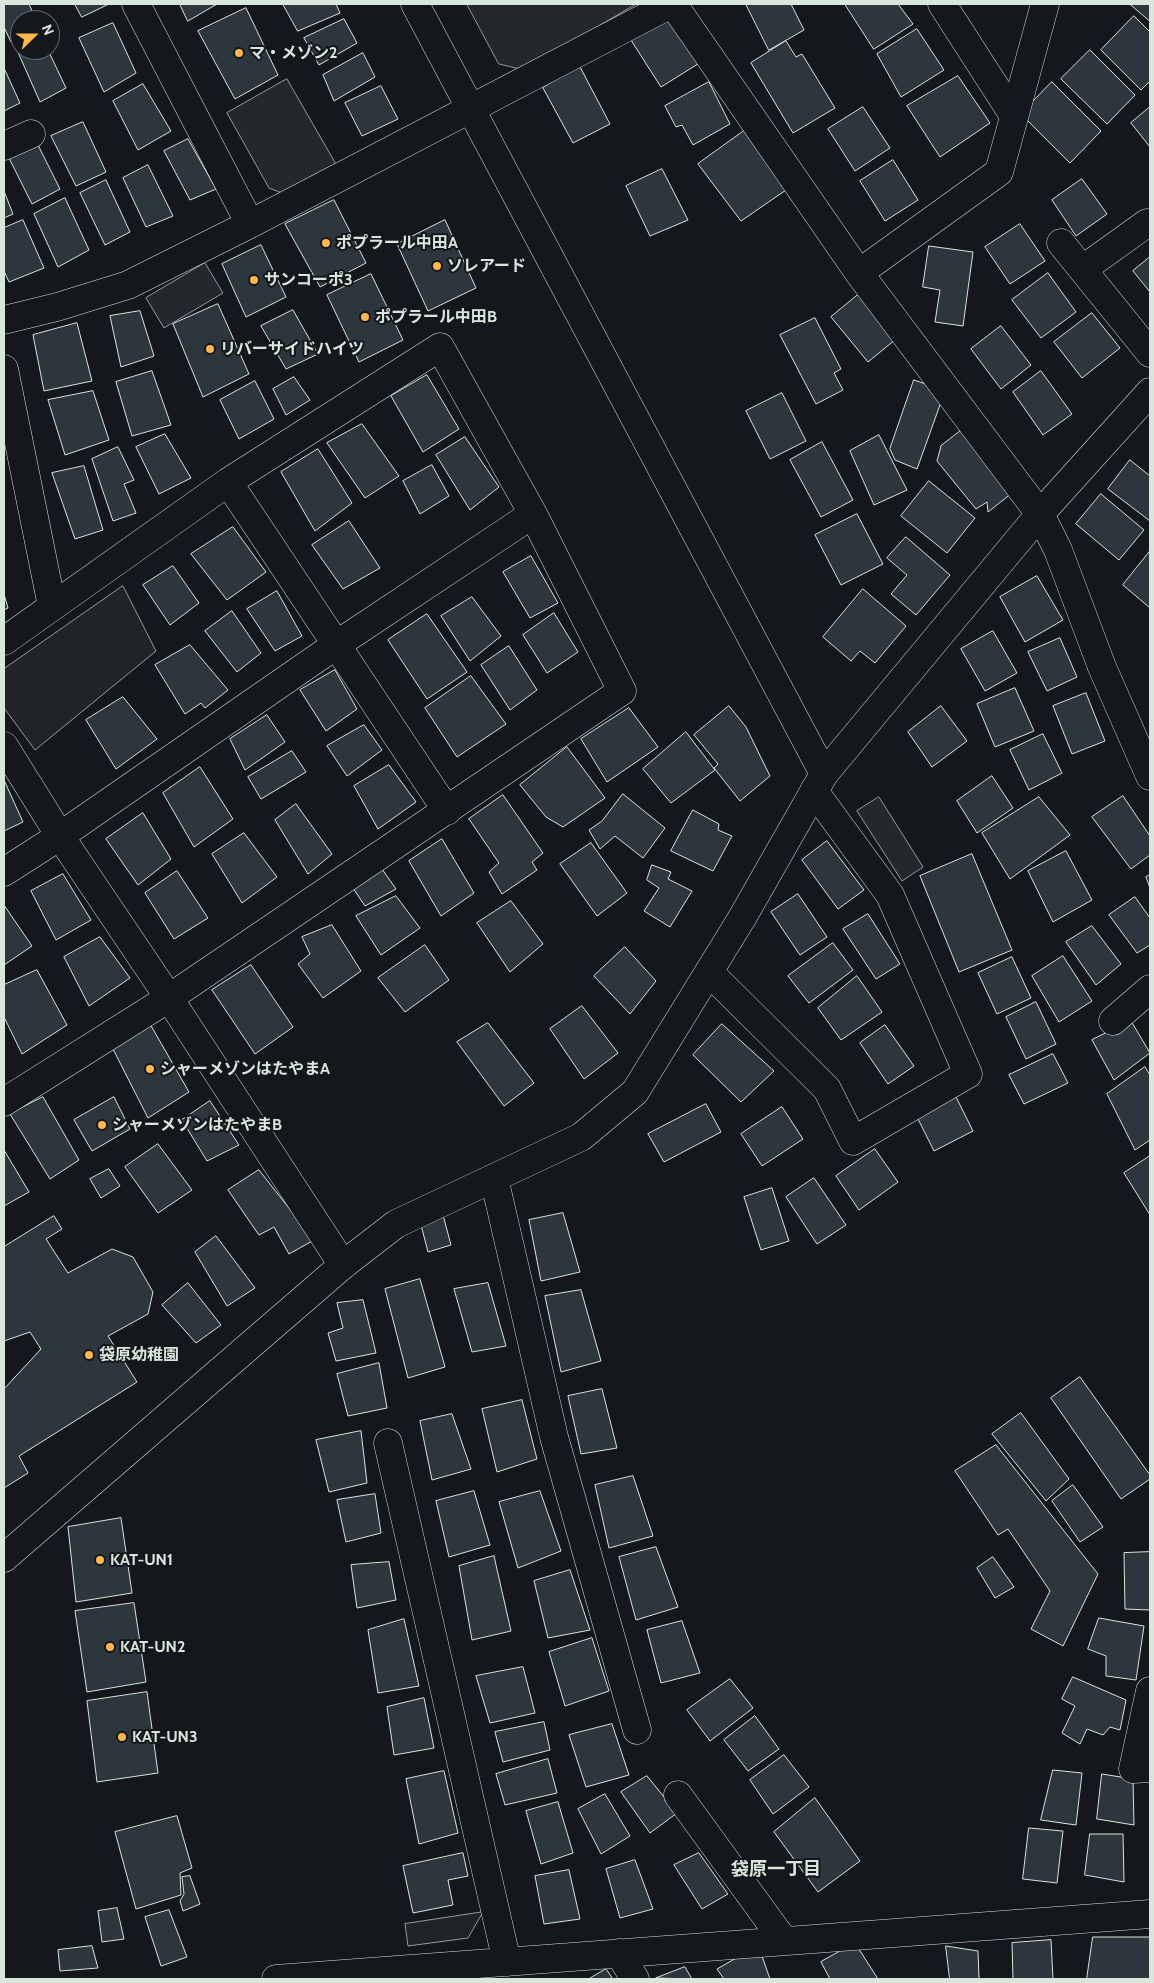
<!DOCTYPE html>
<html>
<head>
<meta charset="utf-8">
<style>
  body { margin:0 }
  #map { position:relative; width:1154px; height:1983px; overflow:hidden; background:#14181c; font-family:Cabin,sans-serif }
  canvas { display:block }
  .frame { position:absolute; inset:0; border:5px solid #d8e6dc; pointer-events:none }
  .north { position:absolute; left:10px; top:10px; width:50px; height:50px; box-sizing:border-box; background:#14181c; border:1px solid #626a69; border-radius:50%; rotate:68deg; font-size:14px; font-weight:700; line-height:20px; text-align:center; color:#d8e6dc }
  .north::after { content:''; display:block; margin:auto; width:18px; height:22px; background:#ffb74d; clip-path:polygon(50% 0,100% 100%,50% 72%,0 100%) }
</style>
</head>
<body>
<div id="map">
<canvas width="1154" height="1983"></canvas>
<div class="frame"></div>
<div class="north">N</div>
</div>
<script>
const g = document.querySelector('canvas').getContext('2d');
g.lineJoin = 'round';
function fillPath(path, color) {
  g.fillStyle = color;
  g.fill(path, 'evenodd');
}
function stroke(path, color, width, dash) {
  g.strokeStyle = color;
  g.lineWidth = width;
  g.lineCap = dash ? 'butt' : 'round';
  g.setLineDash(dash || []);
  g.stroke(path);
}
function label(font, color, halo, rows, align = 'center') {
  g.font = font + ' Cabin,"Noto Sans JP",sans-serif';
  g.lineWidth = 4;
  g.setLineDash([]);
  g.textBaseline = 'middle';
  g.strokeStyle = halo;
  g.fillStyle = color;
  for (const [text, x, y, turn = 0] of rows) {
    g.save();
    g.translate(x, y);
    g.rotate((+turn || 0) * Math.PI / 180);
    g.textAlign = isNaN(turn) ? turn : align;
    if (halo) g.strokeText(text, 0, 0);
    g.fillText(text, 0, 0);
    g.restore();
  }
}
const green = new Path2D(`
  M123 586 156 651 35 750 4 708V669Z
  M483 1912 468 1938 408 1946 405 1924Z`);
const parking = new Path2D(`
  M467 4H636L524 70 499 64Z
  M287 79 337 166 287 195 269 188 227 113Z
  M205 263 223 293 164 328 146 298Z
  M879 797 923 867 902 881 857 811Z`);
const building = new Path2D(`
  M4 4H29L36 20H20V39L11 42 4 27Z
  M75 4H109L82 17Z
  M180 4H217L188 21Z
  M283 4H336L340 13 298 31Z
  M746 4H791L804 30 769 50Z
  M845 4H898L913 24 874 49Z
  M1130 4H1150V21Z
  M246 8 278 75 235 99 198 31Z
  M1134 16 1150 32V81L1141 90 1101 50Z
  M675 17 701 62 661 87 629 37Z
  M344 19 357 43 319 65 304 38Z
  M113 23 136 73 104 92 79 38Z
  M917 29 944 70 901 97 877 54Z
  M786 41 796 57 802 54 835 108 793 133 751 63Z
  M20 48 48 50 66 88 40 102 17 50Z
  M1090 50 1135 95 1107 124 1061 79Z
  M363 53 375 77 334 101 323 75Z
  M579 65 610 124 573 143 543 88Z
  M4 68 20 103 4 111Z
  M958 76 990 123 940 157 907 106Z
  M709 82 730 124 693 145 682 125 676 127 665 106Z
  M1052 82 1101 131 1070 163 1021 114Z
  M143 84 171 131 138 150 113 101Z
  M381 86 398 119 362 136 345 103Z
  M863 107 890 148 855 171 828 129Z
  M1150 107V147L1131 123Z
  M83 122 106 172 76 186 51 136Z
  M744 131 786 190 741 221 698 164Z
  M188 139 216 189 190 200 164 151Z
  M37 143 60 189 32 204 8 156Z
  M893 160 918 200 885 221 860 181Z
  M148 165 173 216 146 227 123 178Z
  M662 169 688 220 650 236 626 186Z
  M1082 179 1107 214 1076 236 1052 200Z
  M106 180 130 232 105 245 80 193Z
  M4 191 13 214 4 218Z
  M65 198 89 250 58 267 34 214Z
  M334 200 366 263 320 287 285 224Z
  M23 220 44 268 9 282 4 271V228Z
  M445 220 476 288 428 311 397 244Z
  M1020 224 1045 261 1010 284 985 247Z
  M261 245 286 297 246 317 222 264Z
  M929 246 973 252 963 326 935 322 940 290 923 287Z
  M1150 257V292L1133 271Z
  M1048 273 1076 312 1041 338 1012 300Z
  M371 274 403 340 359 362 327 295Z
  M864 290 896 339 868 362 831 317Z
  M218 304 249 374 203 397 173 324Z
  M293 310 318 354 286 369 261 326Z
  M140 311 154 356 121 367 110 316Z
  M1092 313 1120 348 1082 378 1054 342Z
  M815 318 841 369 834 373 843 390 816 404 780 335Z
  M77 323 92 381 44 391 33 335Z
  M1001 326 1031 365 1001 389 971 349Z
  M152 371 171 425 132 436 116 382Z
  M1041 371 1072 414 1043 435 1013 392Z
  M427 375 459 429 423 452 391 396Z
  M294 377 310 400 286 415 273 389Z
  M914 380 945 391 917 469 895 460 890 449Z
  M255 381 274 419 239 439 220 400Z
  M93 391 109 440 65 455 48 400Z
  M782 393 806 441 770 459 746 411Z
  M362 424 399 476 365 498 327 443Z
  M968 425 1017 489 988 512 987 502 976 509 937 461 941 446Z
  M165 434 191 478 159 494 136 447Z
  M879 435 907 490 874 505 850 451Z
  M465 437 499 487 470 510 436 455Z
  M822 442 853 500 821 517 790 460Z
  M118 447 134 480 124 484 136 513 113 521 92 459Z
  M318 449 352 503 315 531 281 472Z
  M1130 460 1150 476V521L1108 489Z
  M432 465 449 496 420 514 403 481Z
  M84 466 103 530 75 539 52 473Z
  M929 481 975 518 947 553 901 516Z
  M1101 494 1144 530 1119 560 1076 524Z
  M857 514 883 564 841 585 815 535Z
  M349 521 380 568 343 589 312 545Z
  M233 527 266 572 227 600 191 554Z
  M906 537 950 575 916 615 891 594 907 575 887 558Z
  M1150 551V608L1123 585Z
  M531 556 558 603 530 618 503 572Z
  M173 566 199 603 170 625 143 585Z
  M1037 576 1063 620 1025 642 1000 597Z
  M863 589 906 626 875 663 860 651 851 661 823 637Z
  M277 591 302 636 275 651 247 609Z
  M4 594 8 608 4 610Z
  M472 597 501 636 470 661 441 616Z
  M232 611 261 653 237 672 205 631Z
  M554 613 578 652 547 673 523 635Z
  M427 614 467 672 427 699 388 640Z
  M993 631 1017 673 985 691 961 649Z
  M1060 638 1077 677 1047 691 1028 652Z
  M190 645 228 690 205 708 201 703 185 714 155 665Z
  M509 646 537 690 510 710 481 665Z
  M335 670 357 709 326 731 300 690Z
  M471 676 506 724 457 757 425 708Z
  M1015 688 1034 731 995 747 977 704Z
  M1086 693 1105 741 1072 754 1053 706Z
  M123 697 157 739 116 769 86 720Z
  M729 706 746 727 770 776 740 801 714 768 718 764 694 735Z
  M941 706 967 741 932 767 908 732Z
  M629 708 658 747 607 782 581 739Z
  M267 715 285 742 245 770 230 739Z
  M364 725 382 750 347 776 327 746Z
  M686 732 715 770 671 803 643 769Z
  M1043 734 1062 773 1029 790 1010 750Z
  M567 747 605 798 563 827 546 817 520 785Z
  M292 751 306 772 261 799 248 777Z
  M389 765 416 802 378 829 354 786Z
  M200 767 233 819 194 847 163 793Z
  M992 776 1013 808 977 833 957 801Z
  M4 780 23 822 4 831Z
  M623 794 665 828 643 858 615 836 600 849 589 830 602 821Z
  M503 795 543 853 532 862 537 870 502 894 489 872 499 863 469 819Z
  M1123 796 1150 836V855L1131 869 1092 817Z
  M1039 797 1070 835 1010 879 982 833Z
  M296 804 332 854 308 874 275 820Z
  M693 810 719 824 718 830 732 836 713 871 671 851Z
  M143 813 171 859 138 885 106 839Z
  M244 833 277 877 242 903 212 854Z
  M442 839 474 893 441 916 409 861Z
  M827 841 864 890 838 909 802 860Z
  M591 843 627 893 597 916 560 864Z
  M1066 851 1092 900 1053 922 1028 871Z
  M972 854 1012 950 959 972 920 876Z
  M652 865 671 872 668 879 692 891 670 927 644 911 659 888 647 880Z
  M382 869 396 889 365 906 353 888Z
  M177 871 208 918 174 939 145 893Z
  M63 874 91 920 56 940 31 891Z
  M1150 875V888L1146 877Z
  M798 894 827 937 800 955 771 912Z
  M396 896 420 928 381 955 356 916Z
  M1135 897 1150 918V945L1137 953 1109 915Z
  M511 901 543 944 510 972 477 923Z
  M4 905 32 946 4 965Z
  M868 914 900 964 876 979 843 929Z
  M332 925 361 971 323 998 298 964 310 954 302 937Z
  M1092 926 1121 964 1096 985 1066 942Z
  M100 937 130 978 89 1006 64 957Z
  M833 943 853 970 809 1003 788 976Z
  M425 945 449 980 405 1012 378 978Z
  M625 947 656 981 630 1014 594 976Z
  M1063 956 1092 1001 1059 1022 1032 976Z
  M1012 957 1031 998 997 1014 978 973Z
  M251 965 293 1027 255 1054 212 990Z
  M37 970 67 1025 22 1054 4 1017V985Z
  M857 976 882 1012 841 1040 818 1008Z
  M1036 1002 1056 1044 1026 1059 1006 1017Z
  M582 1006 618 1053 584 1079 550 1029Z
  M1131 1021 1150 1053 1114 1080 1092 1040Z
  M488 1023 534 1083 504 1106 457 1042Z
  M150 1024 189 1092 148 1118 112 1047Z
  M722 1024 774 1071 741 1102 693 1055Z
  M885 1025 914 1066 888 1084 860 1043Z
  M1053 1054 1068 1083 1024 1104 1009 1075Z
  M1145 1067 1150 1075V1140L1135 1150 1107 1094Z
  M955 1095 973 1131 934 1151 916 1115Z
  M43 1097 79 1160 50 1179 10 1114Z
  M114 1097 130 1129 92 1151 74 1120Z
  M210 1101 239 1145 207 1161 182 1120Z
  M706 1104 721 1132 664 1162 648 1134Z
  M782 1107 803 1139 762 1166 741 1134Z
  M158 1144 192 1190 158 1213 125 1167Z
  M875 1149 898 1182 859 1210 836 1176Z
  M4 1150 29 1192 4 1206Z
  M1150 1156V1215L1124 1173Z
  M109 1169 120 1186 101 1198 90 1179Z
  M259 1170 314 1240 289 1254 274 1227 259 1235 228 1190Z
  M814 1178 846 1225 817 1244 786 1197Z
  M772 1188 789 1241 761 1250 744 1197Z
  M563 1213 580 1272 541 1281 529 1220Z
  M443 1215 451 1245 428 1252 420 1221Z
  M54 1216 62 1229 46 1239 68 1273 112 1249 133 1257 153 1292 148 1314 108 1336 137 1382 19 1456 28 1473 4 1488V1389L41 1349 30 1332 4 1341V1247Z
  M216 1236 255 1288 227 1306 195 1252Z
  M420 1279 445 1367 408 1378 385 1289Z
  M188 1283 221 1325 196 1343 162 1305Z
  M488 1283 506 1346 472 1352 454 1289Z
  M581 1290 601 1361 561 1372 545 1296Z
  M363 1300 376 1353 336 1361 328 1333 343 1328 337 1303Z
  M379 1363 387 1408 348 1416 337 1374Z
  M1080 1377 1150 1475V1479L1121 1499 1051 1398Z
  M602 1389 617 1448 581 1454 568 1396Z
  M522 1400 537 1459 497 1472 482 1409Z
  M1021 1413 1069 1479 1046 1501 992 1434Z
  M452 1414 471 1469 432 1480 420 1421Z
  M361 1431 367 1483 329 1492 316 1440Z
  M996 1445 1098 1574 1063 1646 1031 1629 1050 1591 1008 1529 998 1535 955 1471Z
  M633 1476 653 1536 609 1548 595 1485Z
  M1073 1485 1103 1527 1080 1542 1052 1501Z
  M474 1491 490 1545 449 1557 436 1501Z
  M540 1491 561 1551 518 1568 499 1502Z
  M375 1494 381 1533 346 1542 337 1500Z
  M121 1518 132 1593 76 1602 68 1527Z
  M656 1547 678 1607 636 1620 619 1557Z
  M1150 1552V1610L1125 1609 1124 1553Z
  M494 1556 511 1631 472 1640 459 1566Z
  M993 1557 1014 1587 995 1598 977 1568Z
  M389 1562 396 1600 357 1608 351 1565Z
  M570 1570 590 1630 548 1638 534 1581Z
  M134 1603 146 1682 87 1692 75 1611Z
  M1099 1618 1144 1626 1136 1680 1106 1676V1656L1088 1649Z
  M404 1619 419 1686 378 1693 368 1630Z
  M682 1621 700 1673 661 1683 647 1630Z
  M592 1638 609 1691 565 1706 549 1652Z
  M523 1667 535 1713 490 1723 476 1676Z
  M1073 1677 1126 1700 1120 1730 1110 1727 1103 1735 1087 1729 1080 1744 1062 1733 1075 1706 1062 1699Z
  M730 1679 753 1708 710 1741 687 1710Z
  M147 1692 158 1773 97 1782 87 1701Z
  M424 1698 434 1748 394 1755 387 1707Z
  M755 1716 779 1749 748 1771 724 1740Z
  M544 1722 550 1750 503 1762 495 1732Z
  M612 1724 629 1775 586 1787 569 1735Z
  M784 1755 809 1787 773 1814 750 1780Z
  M548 1759 557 1793 505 1805 496 1774Z
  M1053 1770 1082 1773 1076 1825 1041 1820Z
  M444 1771 458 1833 419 1844 406 1779Z
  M1102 1774 1133 1779 1134 1825 1097 1819Z
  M647 1776 677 1813 650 1833 621 1792Z
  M605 1794 630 1836 601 1854 578 1809Z
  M815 1798 860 1861 818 1892 774 1832Z
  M558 1802 573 1853 541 1864 526 1811Z
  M177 1816 192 1868 180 1873 181 1895 136 1909 115 1832Z
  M1029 1828 1063 1831 1057 1883 1023 1879Z
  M1090 1834H1123L1124 1882 1085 1875Z
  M463 1853 468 1876 448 1880 453 1905 413 1913 403 1866Z
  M699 1853 728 1894 702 1909 674 1865Z
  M635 1860 653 1909 620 1918 606 1869Z
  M569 1870 580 1919 544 1924 535 1876Z
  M190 1876 200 1904 183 1911 180 1901 184 1894 182 1877Z
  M117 1908 124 1939 102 1942 98 1911Z
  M169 1910 187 1957 161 1966 145 1917Z
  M1093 1937H1150V1979H1087Z
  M1051 1940 1053 1979H1013L1012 1943Z
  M855 1943 878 1979H830L821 1962Z
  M92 1946 98 1968 60 1971 58 1950Z
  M946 1946 978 1951 979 1979H950Z
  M762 1956 770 1979H724L717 1969 738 1957Z
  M685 1967 692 1979 656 1978Z
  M606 1969 613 1979H589Z`);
const street = new Path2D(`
  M136 4 250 224
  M673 4 859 273 1040 514 1058 550 1102 667 1150 776
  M942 4 1014 116
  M4 146 31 134
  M1061 243 1150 353
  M1083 269 1147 223
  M859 273 999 172 1045 4
  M4 320 57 307 128 285 250 224 671 4
  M4 369 52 606
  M4 641 228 482 447 811
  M4 746 60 836 169 998 343 1265
  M4 872 60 836 336 645 533 514
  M709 972 827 1089 853 1141 968 1074 890 895 814 791
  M1113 1021 1150 989
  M4 1102 169 998 622 691 533 514 440 347 228 482
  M494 1178 554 1437 637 1730
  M388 1443 507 1962
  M1150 1691 1133 1769 1150 1768
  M678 1795 784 1941
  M619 1953 635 1979
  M276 1979 1150 1914`);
const secondary = new Path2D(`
  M415 4 824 774
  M4 1558 343 1265 396 1224 581 1137 635 1092 742 918 824 774 1040 514 1150 392`);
const markers = [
  [239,53,5,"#ffb74d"],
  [326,243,5,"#ffb74d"],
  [437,266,5,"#ffb74d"],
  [254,280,5,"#ffb74d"],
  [365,317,5,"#ffb74d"],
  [210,349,5,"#ffb74d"],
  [150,1069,5,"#ffb74d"],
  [102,1125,5,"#ffb74d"],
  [89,1355,5,"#ffb74d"],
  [100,1560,5,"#ffb74d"],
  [110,1647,5,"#ffb74d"],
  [122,1737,5,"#ffb74d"]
];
const poiNames = [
  ["マ・メゾン2",249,53],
  ["ポプラール中田A",336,243],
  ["ソレアード",447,266],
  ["サンコーポ3",264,280],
  ["ポプラール中田B",375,317],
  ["リバーサイドハイツ",220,349],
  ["シャーメゾンはたやまA",160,1069],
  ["シャーメゾンはたやまB",112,1125],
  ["袋原幼稚園",99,1355],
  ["KAT-UN1",110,1560],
  ["KAT-UN2",120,1647],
  ["KAT-UN3",132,1737]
];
const neighbourhoodNames = [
  ["袋原一丁目",776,1870]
];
fillPath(green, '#202428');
stroke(green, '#939e99', 1);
fillPath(parking, '#24282b');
stroke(parking, '#939e99', 1);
fillPath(building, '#2c363c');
stroke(building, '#d8e6dc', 1);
stroke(street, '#d8e6dc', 29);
stroke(secondary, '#d8e6dc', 29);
stroke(street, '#14181c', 28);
stroke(secondary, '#14181c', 28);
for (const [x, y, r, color] of markers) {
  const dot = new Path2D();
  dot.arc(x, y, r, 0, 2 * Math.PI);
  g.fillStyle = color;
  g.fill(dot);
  stroke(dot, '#14181c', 2);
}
label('bold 16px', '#d8e6dc', '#14181c', poiNames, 'left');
label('bold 18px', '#d8e6dc', '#14181c', neighbourhoodNames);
</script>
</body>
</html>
